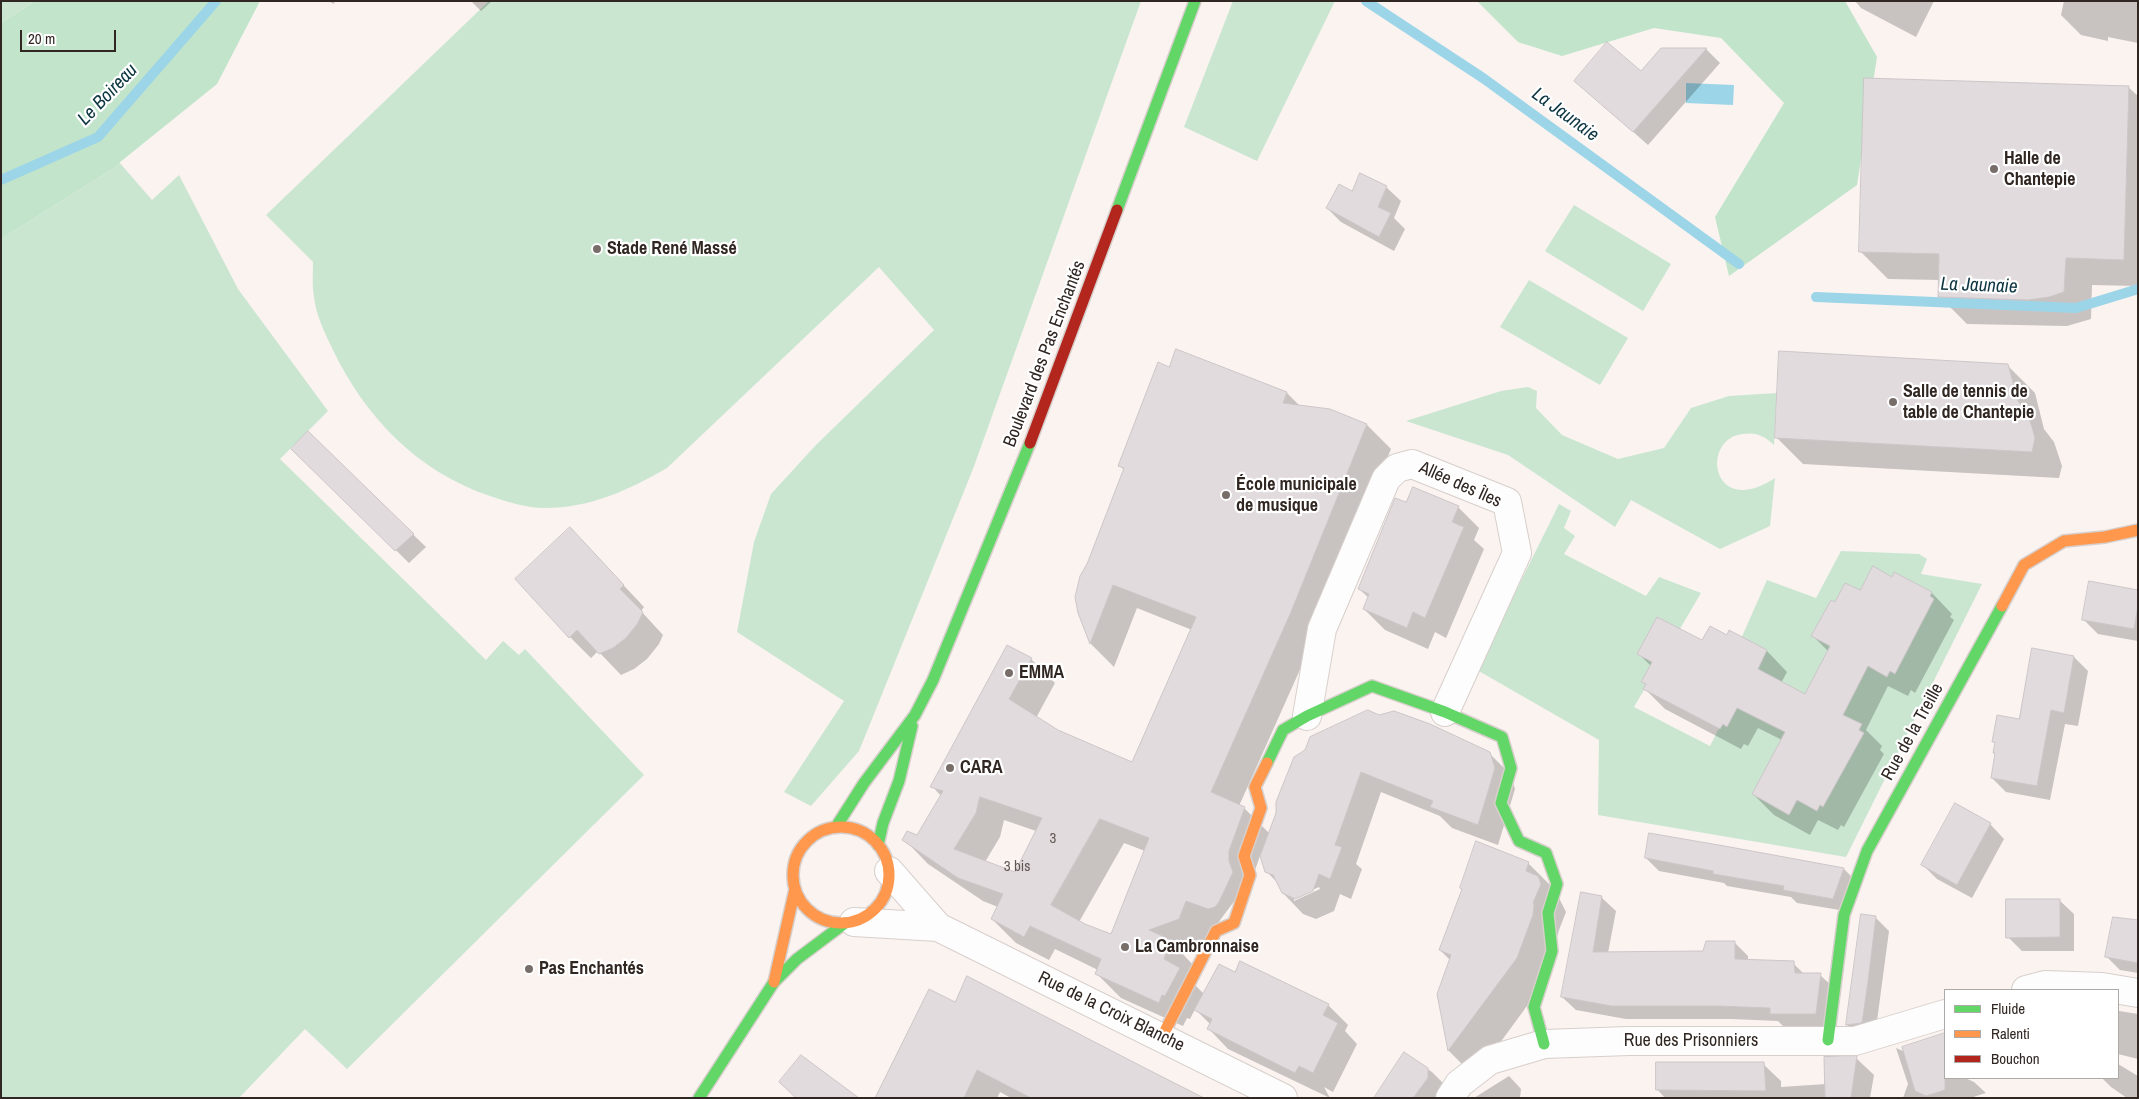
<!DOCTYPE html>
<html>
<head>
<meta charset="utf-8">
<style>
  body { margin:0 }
  #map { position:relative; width:2139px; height:1099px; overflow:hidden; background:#faf3f0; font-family:"Archivo Narrow",sans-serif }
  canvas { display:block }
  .frame { position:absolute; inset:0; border:2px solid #312722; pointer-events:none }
  .legend { position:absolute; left:1944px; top:989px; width:175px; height:90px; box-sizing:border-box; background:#fff; border:1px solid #ada9a7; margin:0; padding:6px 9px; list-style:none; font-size:15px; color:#312722 }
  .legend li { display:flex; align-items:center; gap:10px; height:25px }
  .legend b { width:25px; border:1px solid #ada9a7 }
  .scale { position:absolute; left:20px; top:30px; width:96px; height:22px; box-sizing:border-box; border:2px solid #312722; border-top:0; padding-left:6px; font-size:15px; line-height:18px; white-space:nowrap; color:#312722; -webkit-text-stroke:4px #fff; paint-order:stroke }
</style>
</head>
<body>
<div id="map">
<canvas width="2139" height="1099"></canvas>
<div class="frame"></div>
<ul class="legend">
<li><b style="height:6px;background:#63d668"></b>Fluide</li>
<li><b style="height:6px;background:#ff974d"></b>Ralenti</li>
<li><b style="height:6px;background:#b3261e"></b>Bouchon</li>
</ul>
<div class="scale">20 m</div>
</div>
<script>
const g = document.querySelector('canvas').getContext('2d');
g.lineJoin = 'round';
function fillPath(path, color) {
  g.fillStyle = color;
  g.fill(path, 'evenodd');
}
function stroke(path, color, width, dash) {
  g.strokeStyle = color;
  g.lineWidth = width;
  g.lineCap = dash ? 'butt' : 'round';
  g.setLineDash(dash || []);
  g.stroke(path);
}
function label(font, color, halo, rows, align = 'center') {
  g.font = font + ' "Archivo Narrow",sans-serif';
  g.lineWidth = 4.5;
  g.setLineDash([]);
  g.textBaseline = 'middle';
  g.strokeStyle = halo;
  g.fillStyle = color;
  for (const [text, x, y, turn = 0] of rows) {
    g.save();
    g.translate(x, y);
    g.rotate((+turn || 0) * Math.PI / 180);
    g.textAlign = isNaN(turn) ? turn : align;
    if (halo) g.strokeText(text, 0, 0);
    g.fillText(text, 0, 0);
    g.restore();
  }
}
const green = new Path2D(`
  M1 1H35L1 23Z
  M489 1H1141L973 469 859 751 811 806 784 792 844 701 737 632 754 542 771 494 815 446 934 330 879 267 667 468C629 490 590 508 545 508 526 508 508 502 490 496 418 472 365 417 333 350 325 334 316 315 314 297 312 285 313 274 313 262L266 215Z
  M1233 1H1335L1257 161 1184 127Z
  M119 162 152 200 179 175 238 289 328 411 280 459 486 660 503 641 519 655 525 649 644 775 347 1069 305 1029 239 1098H1V239L109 171Z
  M1574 205 1671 264 1643 311 1545 251Z
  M1529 280 1628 338 1600 385 1500 327Z
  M1528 387 1537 391 1536 408 1562 435 1618 459 1664 448 1691 408 1729 396 1777 393 1774 445C1764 436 1757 432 1743 434 1700 438 1711 520 1775 478L1770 526 1720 549 1631 500 1615 527 1508 455 1406 421 1501 391Z
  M1559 504 1571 511 1564 528 1575 536 1564 554 1646 596 1659 577 1701 593 1634 707 1710 746 1758 651 1740 641 1767 580 1816 598 1841 551 1919 554 1927 559 1921 574 1982 584 1846 857 1598 815 1599 740 1477 670Z`);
const forest = new Path2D(`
  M35 1H260L217 84 109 171 1 239V23Z
  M1477 1H1845L1877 57 1857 185 1729 276 1715 217 1784 103 1721 38 1654 28 1562 56 1518 42Z`);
const water = new Path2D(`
  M1686 83 1734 85 1733 105 1686 103Z`);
const shadow = new Path2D(`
  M328 1H335L334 4Z
  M471 1H492L481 11Z
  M1855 1H1934L1916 37 1861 8Z
  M2064 1H2138V43L2108 37V41L2081 35 2061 15Z
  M1662 49H1706L1720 63 1648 145 1576 81 1641 73Z
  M2128 87 2138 96V286L2092 285 2091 319 2067 326 1967 324 1939 296 1940 280 1888 279 1861 252Z
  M1386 187 1401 201 1394 218 1405 229 1394 251 1341 222 1327 208 1353 192Z
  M2007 365 2035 393 2044 429 2054 442 2062 466 2059 478 1803 464 1776 437Z
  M1170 368 1287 393 1300 406 1330 410 1367 425 1391 449 1315 636 1239 806 1244 808 1270 834 1285 780 1489 753 1510 774 1515 789 1498 845 1452 828 1440 816 1381 792 1356 864 1362 869 1351 899 1340 894 1334 911 1316 919 1303 914 1283 893 1278 883 1266 871 1261 853 1253 876 1203 943 1180 951 1194 966 1189 979 1204 994 1235 974 1328 1005 1348 1025 1345 1031 1357 1044 1333 1092 1324 1087 1330 1098 1228 1049 1209 1029 1211 1025 1195 1009 1190 1019 1187 1018 1183 1026 1121 998 1097 974 1098 970 1055 949 1049 960 1016 943 992 919 998 907 983 901 928 864 904 839 917 836 941 796 932 786 1031 659 1055 683 1036 718 1058 731 1133 764 1192 630 1137 608 1114 667 1091 644 1079 613 1088 564 1124 470 1120 466ZM1004 820 1036 831 1015 874 985 862 1000 837ZM1124 843 1145 851 1112 936 1079 922ZM1319 887 1320 889 1294 901V898Z
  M308 433 426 547 409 563 293 449Z
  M1407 504 1458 507 1479 528 1474 540 1484 549 1446 638 1435 632 1428 649 1385 630 1364 609 1369 598 1359 589Z
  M570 528 644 607 641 611 663 635 659 644 647 659 634 669 621 675 598 651 591 658 570 637Z
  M1892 578 1932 593 1952 614 1950 617 1954 620 1915 693 1911 690 1908 696 1888 686 1866 730 1882 746 1880 750 1884 754 1844 827 1841 825 1838 830 1818 820 1810 835 1774 815 1753 794 1782 740 1758 728 1748 746 1744 744 1741 749 1665 709 1645 689 1647 686 1643 682 1651 666 1639 654 1728 637 1730 632 1767 651 1787 672 1781 683 1805 696 1828 651 1813 636 1836 604Z
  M2138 591V641L2098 634 2083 619Z
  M2074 657 2088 671 2078 726 2065 724 2050 800 2006 792 1992 778 1996 755 1994 753 1996 744 1993 741 2020 721Z
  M1990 824 2004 839 1972 898 1937 879 1923 865Z
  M1650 834 1844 869 1857 882 1846 911 1797 903 1791 897 1727 886 1724 883 1659 871 1646 858Z
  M1528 863 1555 890 1566 912 1559 930 1543 984 1475 1077 1449 1051 1438 994 1450 960 1440 950Z
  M1582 894 1602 898 1616 911 1608 953 1704 952 1734 942 1748 956V960L1793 963 1805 975H1820L1834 988 1829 1027 1785 1028 1778 1021 1732 1019H1626L1576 1010 1562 997Z
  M2059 900 2074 914V951H2022L2008 937Z
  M1862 915 1875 917 1889 931 1875 1036 1860 1038 1847 1025Z
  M2138 921V973L2120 970 2107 957Z
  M955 1003 1193 1098H1011L1000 1092 997 1098H876Z
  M2119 1011 2138 1014V1059L2118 1054Z
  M1896 1048 1945 1069V1078H1965L1974 1082 1986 1093 1970 1098H1903L1908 1084Z
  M1404 1054 1432 1072 1446 1086 1438 1098H1375Z
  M1856 1058 1874 1075 1870 1098H1665L1657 1089 1763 1064 1781 1081V1087L1826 1084Z
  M2118 1064 2138 1076V1098H2127L2111 1087 2102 1078H2118Z
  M1509 1076 1521 1089 1520 1098H1474Z`);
const stream = new Path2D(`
  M1366 1 1483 78 1739 264
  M1 180 98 137 216 1
  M1816 297 2076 308 2138 289`);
const building = new Path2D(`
  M1607 42 1641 71 1661 48H1707L1633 132 1574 81Z
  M1864 78 2129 86 2124 260 2066 258 2064 292 2049 297 2028 300 1938 297 1939 254 1859 252Z
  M1360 173 1387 186 1378 207 1391 213 1379 237 1326 208 1339 184 1352 191Z
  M1176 349 1287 392 1283 403 1330 409 1367 424 1291 612 1211 792 1245 807 1229 851V861L1233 872 1219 902 1215 907 1208 909 1186 901 1179 919 1149 930 1171 940 1164 959 1180 968 1165 996 1162 995 1159 1003 1095 974 1101 959 1030 926 1024 937 991 919 1003 894 958 878 902 840 907 831 917 835 943 791 930 787 1007 645 1032 658 1009 699 1058 730 1132 762 1196 617 1113 585 1090 644 1078 613 1075 597 1080 576 1087 564 1124 468 1118 466 1158 362 1169 367ZM980 797 1042 818 1015 872 954 849 976 813ZM1100 819 1149 838 1111 934 1085 924 1051 905Z
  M1779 351 2008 364 2018 401 2027 413 2032 427 2035 438 2032 452 1775 438Z
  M308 431 414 534 395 551 291 449Z
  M1413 487 1459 506 1452 522 1464 527 1425 618 1413 612 1407 628 1363 609 1369 594 1358 589 1395 498 1406 502Z
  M570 527 624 585 620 589 643 612 638 623 626 638 613 648 599 654 577 630 569 638 515 579Z
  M1873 566 1892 577 1894 572 1932 592 1930 596 1934 599 1895 674 1890 671 1887 677 1868 666 1843 715 1862 724 1859 730 1864 733 1823 807 1820 805 1817 811 1797 800 1789 815 1752 794 1785 732 1737 708 1727 727 1723 724 1720 729 1643 689 1646 684 1641 682 1652 662 1637 654 1657 617 1702 640 1710 626 1727 635 1729 630 1767 650 1758 669 1805 694 1830 646 1811 636 1831 600 1835 602 1845 583 1860 590Z
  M2089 581 2138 590V606L2134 629 2082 620Z
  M2032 648 2074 656 2064 713 2051 710 2037 786 1991 778 1995 753H1993L1995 742H1992L1997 715 2019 719Z
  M1368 710 1379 715 1394 711 1408 716 1430 724 1490 752 1495 768 1478 825 1430 807 1433 801 1361 772 1335 845 1342 847 1330 879 1319 874 1313 891 1295 899 1282 893 1273 875 1265 872 1260 856 1276 813V802L1294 757 1305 750 1310 737Z
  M1955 803 1991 823 1957 885 1921 865Z
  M1649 833 1730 847 1844 868 1833 899 1783 890 1784 886 1713 874V871L1645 858Z
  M1476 841 1529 862 1526 871 1538 876 1541 884 1533 903 1534 904 1533 915 1517 958 1448 1051 1437 994 1451 955 1439 950 1462 889 1460 888Z
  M1581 892 1602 896 1593 952 1703 951 1706 941H1735V959L1794 961 1795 973H1821L1816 1014H1770V1008L1718 1006H1612L1561 997Z
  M2006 899H2060V937L2006 938Z
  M1861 914 1876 916 1868 982 1862 1023 1846 1025Z
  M2113 917 2138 920V963L2105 957Z
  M1240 961 1329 1004 1323 1015 1338 1023 1313 1073 1299 1066 1295 1073 1207 1029 1212 1019 1194 1010 1219 964 1235 972Z
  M967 976 1141 1066 1204 1098H1031L977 1070 964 1098H875L929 989 955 1002Z
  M1945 1033V1090L1926 1096 1915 1091 1902 1047Z
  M1404 1052 1428 1068V1078L1413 1098H1374Z
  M801 1055 859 1098H796L779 1082Z
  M1857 1056 1851 1098H1825L1824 1057Z
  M1656 1062H1764L1766 1091 1656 1090Z`);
const street = new Path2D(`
  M1307 716 1322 629 1386 479 1397 468 1412 464 1507 502 1517 553 1445 712
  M889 871 938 927 1283 1098
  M854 922 938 927
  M2026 990 2045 985 2102 987 2138 993
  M1450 1098 1459 1084 1490 1060 1544 1044 1629 1041H1855L1945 1014`);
const fast = new Path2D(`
  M1117 210 1195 1
  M1267 763 1283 730 1307 716 1372 686 1445 712 1502 737 1511 768 1501 803 1519 841 1546 853 1557 884 1548 913 1552 951 1534 1007 1544 1044
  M836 827 864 783 915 715 933 680 1030 443
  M878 845 883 823 899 781 912 726
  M1828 1040 1844 915 1867 851 2002 606
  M699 1098 774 982 797 959 845 923`);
const slow = new Path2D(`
  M2002 606 2024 565 2064 541 2105 537 2138 530
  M793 875a48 48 0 1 1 96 0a48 48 0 1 1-96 0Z
  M774 982 795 889
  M1162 1037 1216 931 1234 923 1250 875 1244 856 1261 808 1255 787 1267 763`);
const jam = new Path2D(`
  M1030 443 1117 210`);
const markers = [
  [1994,169,5,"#776e6a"],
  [597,249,5,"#776e6a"],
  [1893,402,5,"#776e6a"],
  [1226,495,5,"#776e6a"],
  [1009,673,5,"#776e6a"],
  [950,768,5,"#776e6a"],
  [1125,947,5,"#776e6a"],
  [529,969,5,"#776e6a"]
];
const numberNames = [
  ["3",1053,839],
  ["3 bis",1017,867]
];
const poiNames = [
  ["Halle de",2004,159],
  ["Chantepie",2004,180],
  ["Stade René Massé",607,249],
  ["Salle de tennis de",1903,392],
  ["table de Chantepie",1903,413],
  ["École municipale",1236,485],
  ["de musique",1236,506],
  ["EMMA",1019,673],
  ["CARA",960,768],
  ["La Cambronnaise",1135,947],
  ["Pas Enchantés",539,969]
];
const streetNames = [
  ["Boulevard des Pas Enchantés",1045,354,-69],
  ["Allée des Îles",1460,485,24],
  ["Rue de la Treille",1913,732,-61],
  ["Rue de la Croix Blanche",1111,1012,26],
  ["Rue des Prisonniers",1691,1041]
];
const waterNames = [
  ["Le Boireau",108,95,-46],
  ["La Jaunaie",1565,115,36],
  ["La Jaunaie",1979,286,2]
];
fillPath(green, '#cae6d1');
fillPath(forest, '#c1e4cb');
fillPath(water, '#9cd5e8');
fillPath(shadow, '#0003');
stroke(stream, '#9cd5e8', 10);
fillPath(building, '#e1dbdd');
stroke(building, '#ccc6c9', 1);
stroke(street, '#d7cfcb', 30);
stroke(fast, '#d7cfcb', 14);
stroke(slow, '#d7cfcb', 14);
stroke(jam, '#d7cfcb', 14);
stroke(street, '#fefdfd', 28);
stroke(fast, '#63d668', 11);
stroke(slow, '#ff974d', 11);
stroke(jam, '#b3261e', 11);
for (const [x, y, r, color] of markers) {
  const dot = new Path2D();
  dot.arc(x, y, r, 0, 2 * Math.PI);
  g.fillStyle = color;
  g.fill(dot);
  stroke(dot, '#fff', 2);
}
label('15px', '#605754', null, numberNames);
label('bold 18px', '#312722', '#fff', poiNames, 'left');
label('18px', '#312722', '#fff', streetNames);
label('italic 19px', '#0e3642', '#fff', waterNames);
</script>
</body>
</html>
